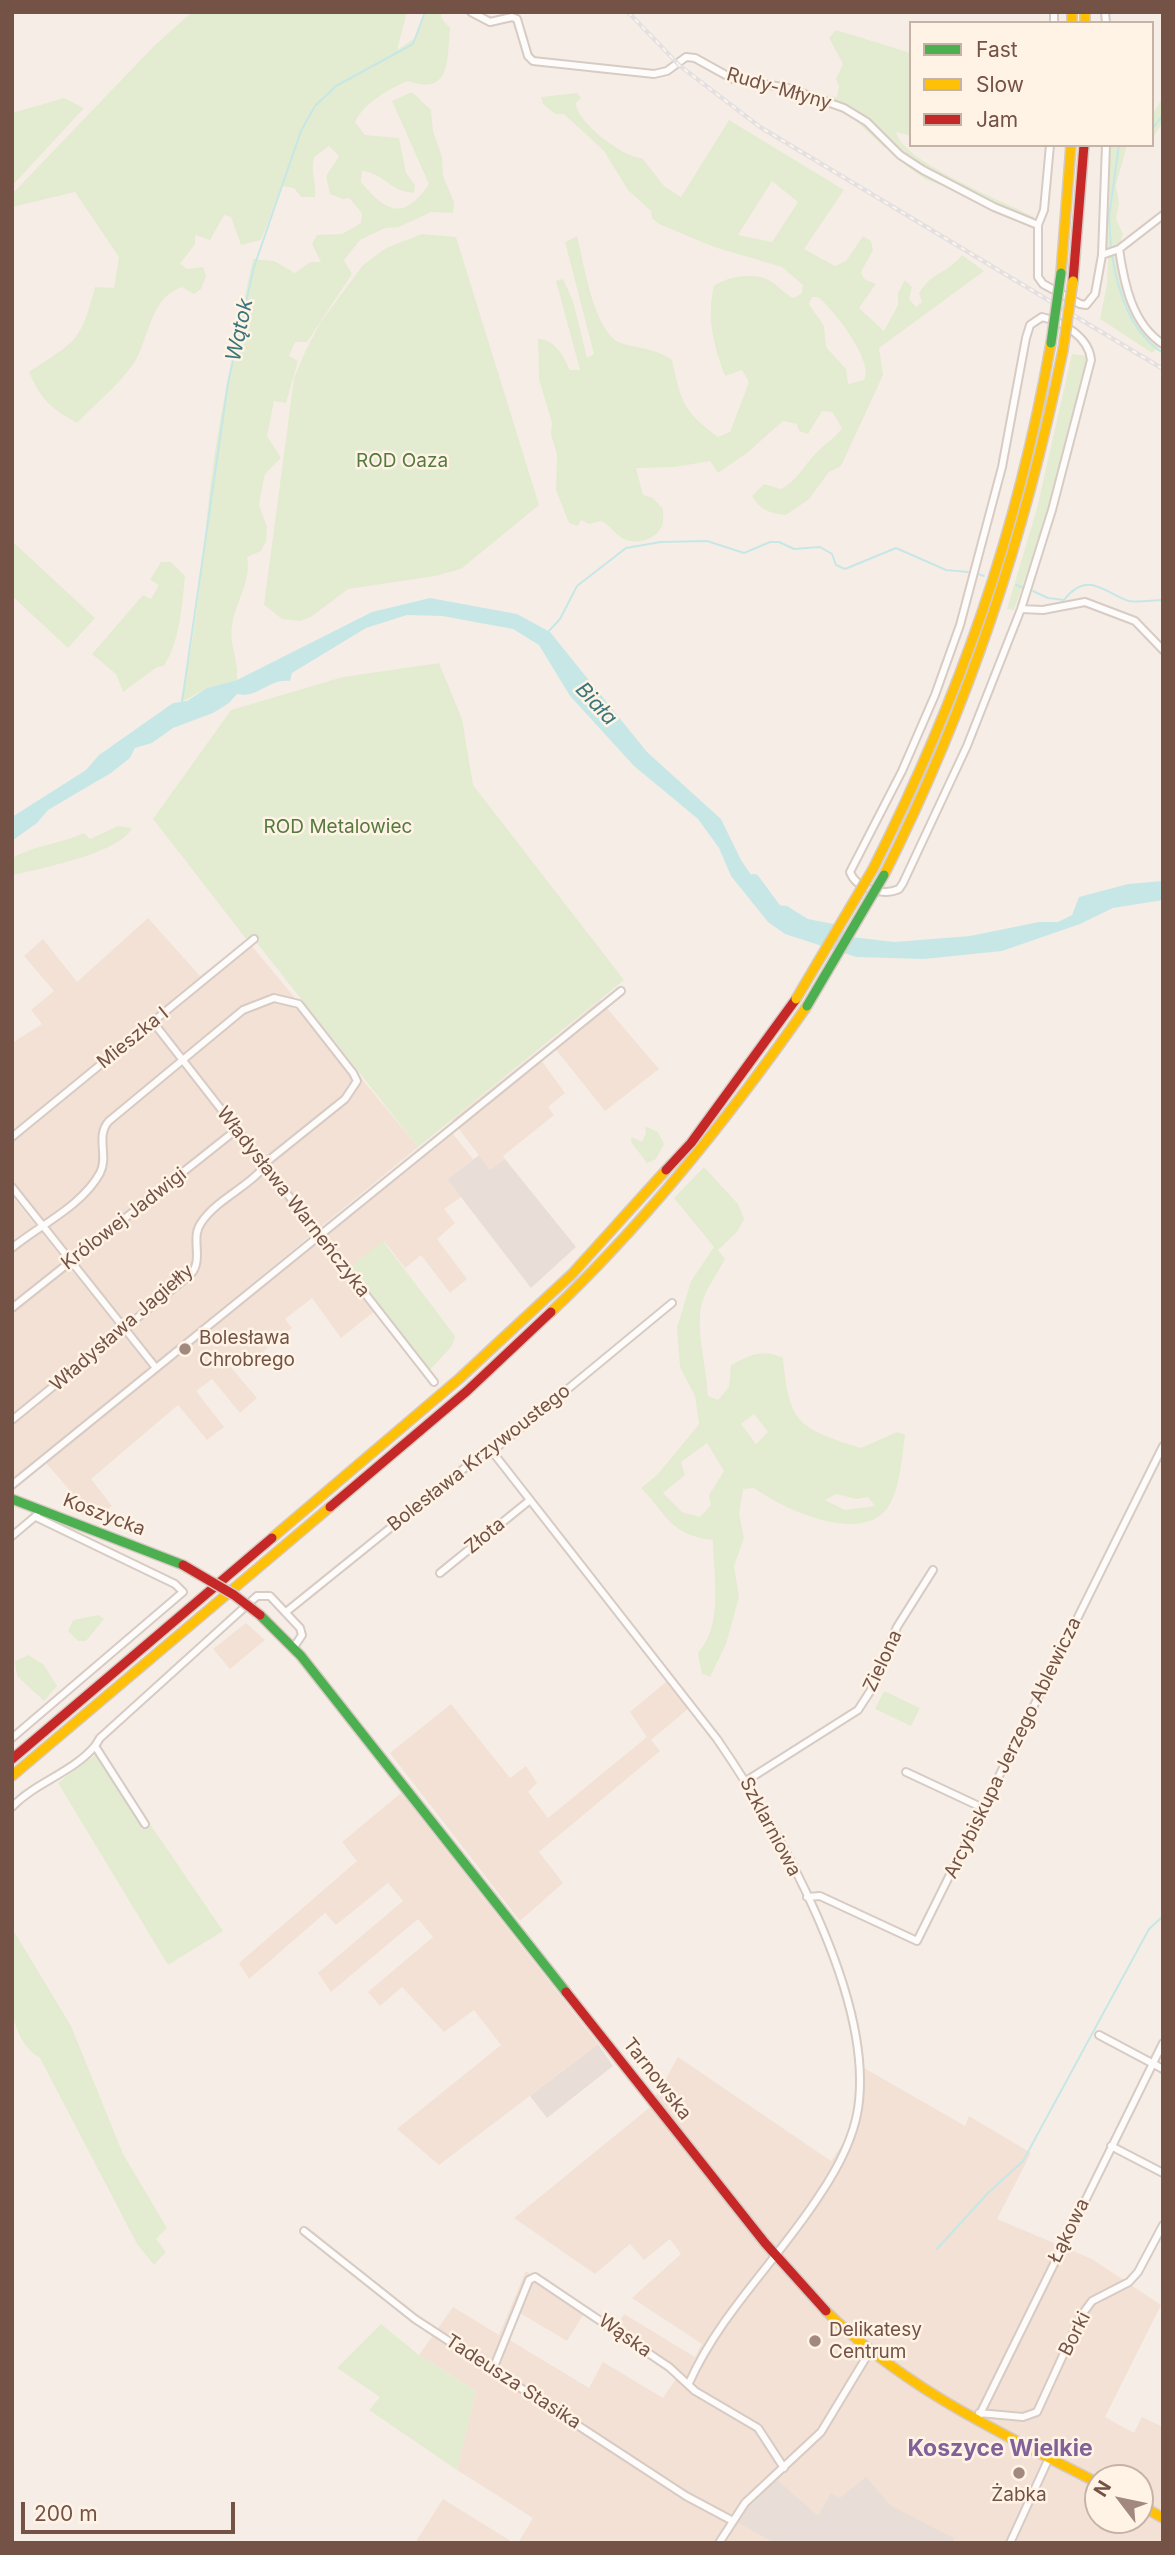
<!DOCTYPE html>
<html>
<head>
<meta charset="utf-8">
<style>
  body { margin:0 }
  #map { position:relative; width:1175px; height:2555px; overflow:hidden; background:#f6eee6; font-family:Inter,sans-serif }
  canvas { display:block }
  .frame { position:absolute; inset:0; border:14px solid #745246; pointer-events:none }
  .legend { position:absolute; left:909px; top:21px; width:245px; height:126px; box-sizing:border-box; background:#fff3e6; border:2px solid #c7b3a6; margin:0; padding:9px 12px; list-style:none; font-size:21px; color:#745246 }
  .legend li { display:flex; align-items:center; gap:14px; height:35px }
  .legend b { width:35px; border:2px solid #c7b3a6 }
  .north { position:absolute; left:1084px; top:2464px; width:70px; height:70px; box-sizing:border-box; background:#fff3e6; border:2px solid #c7b3a6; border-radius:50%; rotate:302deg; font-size:19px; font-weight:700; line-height:28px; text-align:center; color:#745246 }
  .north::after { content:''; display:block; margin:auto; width:24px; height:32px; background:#a2897e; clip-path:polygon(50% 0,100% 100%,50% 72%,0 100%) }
  .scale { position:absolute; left:21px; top:2502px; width:214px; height:32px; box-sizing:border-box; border:4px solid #745246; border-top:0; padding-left:9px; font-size:21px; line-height:24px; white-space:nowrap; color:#745246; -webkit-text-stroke:5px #fff3e6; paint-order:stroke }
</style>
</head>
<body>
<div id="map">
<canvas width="1175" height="2555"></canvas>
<div class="frame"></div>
<ul class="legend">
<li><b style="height:9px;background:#4caf50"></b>Fast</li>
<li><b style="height:9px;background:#ffc107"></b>Slow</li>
<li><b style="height:9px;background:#c62828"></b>Jam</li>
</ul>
<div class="north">N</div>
<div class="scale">200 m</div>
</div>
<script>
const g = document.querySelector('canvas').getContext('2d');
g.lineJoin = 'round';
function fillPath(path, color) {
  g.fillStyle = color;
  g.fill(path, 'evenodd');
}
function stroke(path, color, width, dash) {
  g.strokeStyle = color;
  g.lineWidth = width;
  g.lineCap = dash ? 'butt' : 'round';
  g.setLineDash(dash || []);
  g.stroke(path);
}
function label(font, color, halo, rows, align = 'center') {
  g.font = font + ' Inter,sans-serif';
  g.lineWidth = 5;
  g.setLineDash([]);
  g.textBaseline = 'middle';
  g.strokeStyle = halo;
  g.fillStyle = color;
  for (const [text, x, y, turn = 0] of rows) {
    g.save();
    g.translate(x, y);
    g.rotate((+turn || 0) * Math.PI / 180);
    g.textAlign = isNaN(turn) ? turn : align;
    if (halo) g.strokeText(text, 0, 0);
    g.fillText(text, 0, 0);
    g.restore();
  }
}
const residential = new Path2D(`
  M148 918 200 976 247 940 418 1147 155 1363 12 1180V1043L42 1024 31 1010 54 991 24 956 43 939 77 982Z
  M600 1000 659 1069 605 1111 550 1042Z
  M536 1053 565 1093 548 1107 554 1115 503 1156 505 1159 490 1170 452 1120Z
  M453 1134 473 1159 447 1179 461 1197 444 1209 455 1223 437 1239 467 1279 450 1293 421 1255 405 1268 384 1241 351 1267 369 1291 376 1310 341 1338 312 1298 285 1319 292 1328 254 1359 247 1351 229 1365 257 1398 240 1413 212 1379 196 1391 224 1427 207 1440 178 1405 91 1479 112 1506 93 1520 62 1503 73 1494 46 1463Z
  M12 1196 150 1368 12 1480Z
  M246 1623 265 1640 230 1669 213 1649Z
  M666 1682 688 1709 651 1740 660 1751 539 1852 563 1883 520 1921 390 1753 451 1704 510 1778 526 1766 537 1783 528 1792 548 1818 647 1737 630 1712Z
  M401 1793 598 2044 439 2165 397 2129 501 2045 474 2010 444 2032 402 1987 380 2006 368 1992 433 1937 418 1919 331 1992 318 1973 403 1901 388 1883 336 1925 325 1913 249 1979 239 1963 357 1861 342 1842Z
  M678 2057 831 2161 862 2115 864 2068 965 2126 969 2116 1031 2153 997 2219 1092 2259 1161 2305 1105 2417 1134 2433 1142 2417 1163 2427V2543H518L533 2518 457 2470 476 2391 419 2355 453 2307 499 2335 526 2271 585 2312 567 2341 520 2313 508 2339 589 2388 603 2362 663 2398 678 2376 617 2326 624 2314 695 2357 702 2344 632 2298 681 2254 670 2239 644 2260 630 2244 595 2274 514 2218 649 2108ZM1098 2478H1140V2520H1098Z
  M443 2499 514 2543H415Z`);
const industrial = new Path2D(`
  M479 1155 490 1170 505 1159 576 1247 531 1288 447 1179Z
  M598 2044 613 2066 547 2118 530 2096Z
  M866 2477 890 2505 954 2538 952 2543H775L735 2521 776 2479 818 2516 831 2493 840 2498Z`);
const green = new Path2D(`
  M192 12H407L397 50 415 38 426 12H442L441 18 450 28C447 57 452 97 408 81 390 88 363 104 355 122L365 135 399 138 406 173 415 185 414 193C390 192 384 173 362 171L361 182C387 213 403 221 429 184L392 101 412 92 431 110 433 131 442 157 443 176 454 202 453 213 431 212 399 227 385 228 360 240 344 260 352 274 307 342H295L289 356 298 361 286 403 274 401 267 436 281 458 265 474 262 488 259 505 267 527 266 541 261 551 247 557C252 581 235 602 232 626 229 646 239 659 237 680L207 688 180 703C198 629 202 555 211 480 221 405 237 333 253 259L274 261 295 273 310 262H321L312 244 317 235 342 234 361 223 362 213 349 198 343 199 330 194 326 176 339 156 329 146 314 157C310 172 317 183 315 197H301L294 188 282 186 261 240 241 245 231 217 224 215 210 240 195 235V244L180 264 187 269 203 267 206 276 201 289 194 294 182 287C149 298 150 338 134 363 119 385 95 404 77 423 51 408 41 400 29 372 77 340 80 343 95 287L114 288 119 257 75 192 12 207V194L154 46Z
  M836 30 911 53V136L896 132C902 162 1006 202 1034 217L1032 221 925 179 904 164 903 158 890 145 885 148 853 118 838 110 788 98 783 90 837 97 839 86 836 79 843 64 829 38Z
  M577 93 581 98 576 103C576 122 624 158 642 158L664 186 681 197 729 120 844 190 804 249 835 266 846 261 863 236 871 241 873 250 861 272 864 279 876 284 859 308 884 331 898 305V293L905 280 912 287 909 299 916 307 922 302 919 293C934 270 944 276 962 255L984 271 879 348 883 375 841 466 829 472 809 499 786 515C769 513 760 510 752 496L764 484 781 489C798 480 804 465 817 452 826 443 835 438 842 428L832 412 822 411 808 434 799 431 797 424 783 421 747 453 718 473 710 461 675 467 636 468 643 495 653 498 663 509C663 514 664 522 662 526 656 540 634 546 622 538 614 533 610 525 601 521L589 524 581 520 578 526 569 523 556 490 557 455 551 434 552 423 539 379 538 339C555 339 564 357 570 370H580L556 281 563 279 573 301 587 358 594 354 565 242 577 236C584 263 594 333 621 343 639 349 656 348 672 360 681 402 683 411 718 437L730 432 749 382 742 370 725 376C714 346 706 318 714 286 729 276 755 271 772 282 781 288 784 294 794 298L802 293 803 285 782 267 714 247 659 224 652 218 651 211 628 190 604 151 564 114H555L543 104 541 97ZM772 181 798 202 772 242 738 235ZM812 297H818C833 309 875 362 864 380L848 384 846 369 826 347 824 326 809 304Z
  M1163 97V122L1152 139V115Z
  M64 98 84 108 12 186V113Z
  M1127 145 1116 185 1119 203 1116 219 1123 234 1120 243 1107 248 1103 245 1109 146Z
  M422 234 456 237 539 505 461 569 435 576 348 589 311 617 300 621 282 619 264 605 294 378 306 350 320 323 363 265 386 248Z
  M1117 256 1132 310 1142 329 1159 347 1152 353 1100 319 1107 284 1108 257Z
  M1072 354 1088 356V361L1041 532 1014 610 1007 609 1037 508Z
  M12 541 95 618 68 648 12 596Z
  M161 562H171L185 576C182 606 180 641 164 666L157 667 123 692 116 674 92 654 143 595 151 599 159 585 150 580Z
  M439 663 462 719 473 785 624 980 418 1147 256 942 247 940 153 819 231 710 343 677Z
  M118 826 132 828C121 853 39 869 12 875V858C35 845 60 844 84 833L90 839Z
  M645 1126 658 1132 664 1144 656 1159 647 1163 631 1142 632 1137 642 1142 646 1133Z
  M704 1167 738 1204 744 1219 737 1232 718 1250 725 1259C718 1273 706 1288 702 1303 695 1329 707 1368 708 1396L718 1400 729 1387 731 1365C749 1355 764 1348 783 1358 789 1425 799 1428 861 1448L897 1432 905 1435C902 1456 900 1486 890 1504 865 1548 783 1509 754 1488L743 1489 739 1514 744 1538 734 1566 739 1597 726 1644 710 1677 702 1674 698 1653C724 1623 713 1578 713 1540 670 1535 668 1516 641 1488L658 1474 699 1424 695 1396 680 1367 677 1328 691 1281 714 1247 674 1198ZM754 1414 768 1432 756 1444 741 1424ZM707 1443 724 1471 709 1495 711 1505 700 1517 682 1512 663 1493 685 1475 681 1462ZM836 1494 857 1499 868 1497 875 1506 845 1510 825 1500Z
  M383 1241 455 1336 452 1346 427 1373 351 1266Z
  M98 1615 104 1619 86 1641H78L68 1631 73 1620Z
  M29 1655 44 1665 57 1686 44 1701 17 1676 15 1661Z
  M884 1691 920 1708 911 1726 875 1709Z
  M96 1754 141 1823V1830L150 1824 223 1931 168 1965 58 1783Z
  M12 1928 71 2026 123 2154 167 2228 156 2239 166 2252 154 2265 137 2244 40 2058C0 2033 12 1970 12 1928Z
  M381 2324 419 2355 476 2391 457 2470 369 2410 380 2397 337 2368Z`);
const water = new Path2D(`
  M430 598 517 614 550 632 647 752 721 819 741 860 769 901 777 905 787 906 808 919 834 924 852 937 894 942 970 936 1039 922H1058L1072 915 1079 897 1128 884 1163 881V900L1113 908 1080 924 1002 951 924 959 856 957 785 934 768 922 731 876 719 848 698 819 634 766 570 696 539 645 513 629 442 616 407 615 366 628 292 673 290 681C269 678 258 699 237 694L229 703 213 713 173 728 152 743 135 748 130 758 111 773 48 810 37 823 12 841V817L86 770 99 755 173 703 187 701 207 688 237 680 372 612Z`);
const stream = new Path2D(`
  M1152 129 1163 115
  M1111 248 1109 217 1119 145
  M1112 255C1118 292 1130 332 1163 353
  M978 574 984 576
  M1016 585 1024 588
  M1033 591 1048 598 1064 600C1088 568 1107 595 1129 601 1138 603 1153 600 1163 600
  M548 632 560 619 577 586 626 548 661 542 707 541 744 553 770 542H779L794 549 820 547 832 554 836 565 845 569 896 548 946 570 968 572
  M182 702 228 383 254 267 301 131 315 106 336 86 413 44 425 12
  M937 2249 988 2193 1023 2161 1149 1929 1163 1916`);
const river = new Path2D(`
  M754 880 779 914`);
const street = new Path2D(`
  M471 12 490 22 512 17 517 19 528 56 533 61 654 74 667 71 686 57 695 58 733 79 788 88 844 108 867 122 900 155 923 170 994 207 1038 225V277L1043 284 1080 304 1086 305 1095 294 1102 255 1119 249 1163 215
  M1105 12 1106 23
  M1054 23V12
  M1038 225 1044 210 1050 145
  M1119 249C1124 283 1132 324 1163 344
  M1102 255 1106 145
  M1042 317C1063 322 1089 337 1091 360L1052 510 1021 609 967 746 903 883 899 889C884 896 856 889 850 872L902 771 935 695 960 625 1002 467 1026 338 1030 325Z
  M1021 609 1043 610 1085 602 1135 621 1163 650
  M153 1022 434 1382
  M12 1137 254 939
  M12 1187 156 1368
  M12 1248C40 1225 82 1206 100 1173 109 1156 95 1136 109 1121L243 1010 274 998 299 1004 353 1073 357 1081 345 1099 269 1160C252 1187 218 1197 201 1223 190 1238 204 1259 191 1274L12 1420
  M12 1308 236 1130
  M491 1450 717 1739C779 1829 875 1998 858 2109 853 2140 836 2171 819 2196 777 2261 721 2312 689 2383
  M12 1485 621 991
  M12 1536 37 1515
  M440 1573 530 1500
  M286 1612 482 1454 495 1449 672 1303
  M12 1738 183 1592 175 1584 36 1517
  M906 1772 983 1808
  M746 1781 858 1710 871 1690 897 1627 933 1570
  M12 1807C36 1782 72 1773 95 1746
  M145 1824 95 1746 100 1738 257 1596H270L300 1628 302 1635 294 1647
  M807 1897 820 1896 917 1941 1163 1446
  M1099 2035 1163 2069
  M1111 2146 1163 2173
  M304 2231 415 2319 686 2496 731 2520
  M493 2369 529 2280 535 2277 669 2367 695 2391 758 2428 784 2468
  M979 2413 1023 2417 1037 2412 1081 2316 1092 2301 1129 2282 1138 2272 1163 2225
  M977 2420 1163 2043
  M719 2543 745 2503 821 2432 870 2351
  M1010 2543 1049 2458`);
const fast = new Path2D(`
  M12 1499 183 1565
  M260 1615 301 1656 566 1992`);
const slow = new Path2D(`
  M1072 12V23
  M1085 12V23
  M1061 273 1071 145
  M873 869C960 696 1017 534 1051 343
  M884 875C969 705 1025 536 1063 350
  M551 1312C648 1220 731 1115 807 1006
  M272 1538 460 1378 572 1274 666 1170
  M12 1776 330 1507
  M826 2311C905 2389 1001 2433 1098 2483
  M1140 2505 1163 2518`);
const jam = new Path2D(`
  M1073 281 1084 145
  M666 1170 691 1143 796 999
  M330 1507 467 1391 551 1312
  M12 1759 272 1538
  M566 1992 765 2243 826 2311`);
const rail = new Path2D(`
  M628 12 680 66 760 127 1163 369`);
const fastBridge = new Path2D(`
  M1051 343 1061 273
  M807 1006 884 875`);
const slowBridge = new Path2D(`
  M1063 350 1073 281
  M796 999 873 869`);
const jamBridge = new Path2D(`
  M183 1565 234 1595 260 1615`);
const markers = [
  [185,1349,7,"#a2897e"],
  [815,2341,7,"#a2897e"],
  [1019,2473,7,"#a2897e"]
];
const streetNames = [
  ["Rudy-Młyny",779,89,16],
  ["Mieszka I",133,1038,-39],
  ["Władysława Warneńczyka",293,1202,52],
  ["Królowej Jadwigi",124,1219,-38],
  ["Władysława Jagiełły",122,1328,-41],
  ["Bolesława Krzywoustego",479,1458,-38],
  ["Koszycka",104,1515,21],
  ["Złota",485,1536,-39],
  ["Zielona",883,1661,-65],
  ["Arcybiskupa Jerzego Ablewicza",1013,1748,-64],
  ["Szklarniowa",770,1827,62],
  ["Tarnowska",657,2079,52],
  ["Łąkowa",1069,2231,-64],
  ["Borki",1075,2334,-63],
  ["Wąska",625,2336,35],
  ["Tadeusza Stasika",513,2382,33]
];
const parkNames = [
  ["ROD Oaza",402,461],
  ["ROD Metalowiec",338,827]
];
const poiNames = [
  ["Bolesława",199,1338],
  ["Chrobrego",199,1360],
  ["Delikatesy",829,2330],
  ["Centrum",829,2352],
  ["Żabka",1019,2495,"center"]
];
const waterNames = [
  ["Wątok",240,330,-78],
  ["Biała",596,704,47]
];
const quarterNames = [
  ["Koszyce Wielkie",1000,2449]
];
fillPath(residential, '#f2e1d4');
fillPath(industrial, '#e9ded7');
fillPath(green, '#e3ecd0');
fillPath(water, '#c7e7e7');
stroke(stream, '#c7e7e7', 2);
stroke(river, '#c7e7e7', 12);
stroke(street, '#d7cbc4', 10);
stroke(fast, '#d6cac3', 12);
stroke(slow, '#d6cac3', 12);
stroke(jam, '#d6cac3', 12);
stroke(street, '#fefcfb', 6);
stroke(fast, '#4caf50', 9);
stroke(slow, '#ffc107', 9);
stroke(jam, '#c62828', 9);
stroke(rail, '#e3e0e3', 4.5);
stroke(rail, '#fff3e6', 2, [5]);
stroke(fastBridge, '#d6cac3', 12, []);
stroke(slowBridge, '#d6cac3', 12, []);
stroke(jamBridge, '#d6cac3', 12, []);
stroke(fastBridge, '#4caf50', 9);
stroke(slowBridge, '#ffc107', 9);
stroke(jamBridge, '#c62828', 9);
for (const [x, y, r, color] of markers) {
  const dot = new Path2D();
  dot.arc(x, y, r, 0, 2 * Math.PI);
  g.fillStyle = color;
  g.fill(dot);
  stroke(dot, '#fff3e6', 2.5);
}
label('19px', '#745246', '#fff3e6', streetNames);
label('19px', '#557a3e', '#fff3e6', parkNames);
label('19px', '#745246', '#fff3e6', poiNames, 'left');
label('italic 21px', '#3a767b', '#fff3e6', waterNames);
label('bold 23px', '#806198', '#fff3e6', quarterNames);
</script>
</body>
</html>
